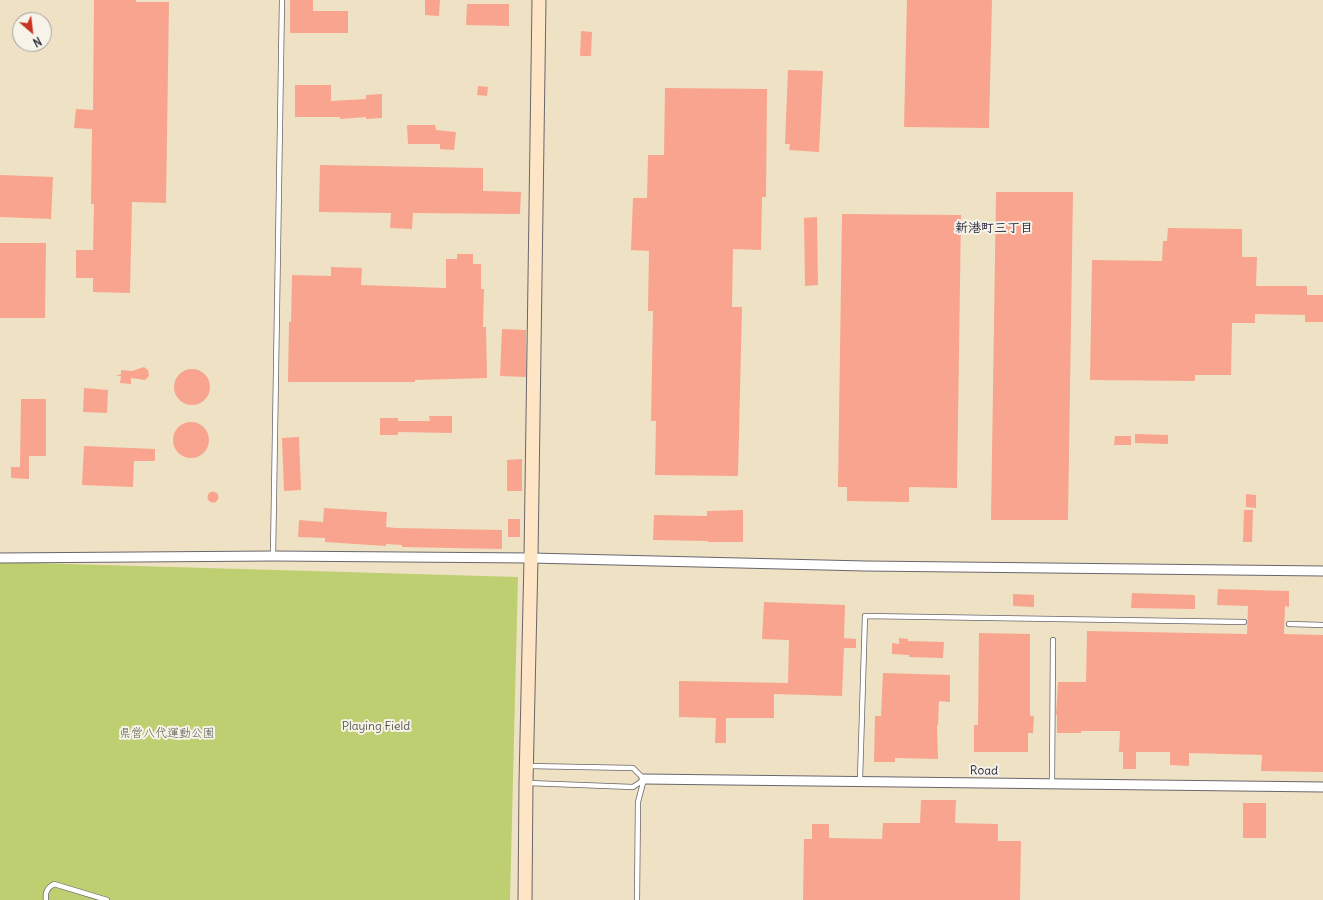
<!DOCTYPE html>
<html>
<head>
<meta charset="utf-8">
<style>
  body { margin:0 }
  #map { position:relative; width:1323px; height:900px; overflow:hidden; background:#efe2c4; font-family:Delius,sans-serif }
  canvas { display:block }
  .north { position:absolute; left:12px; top:12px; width:40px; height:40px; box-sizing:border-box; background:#f7f3e8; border:1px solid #a29fa3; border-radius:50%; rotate:152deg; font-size:11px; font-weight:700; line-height:16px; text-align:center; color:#22223b }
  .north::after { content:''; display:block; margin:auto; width:14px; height:18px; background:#c8321e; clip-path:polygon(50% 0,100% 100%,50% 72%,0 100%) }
</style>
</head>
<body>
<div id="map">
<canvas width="1323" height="900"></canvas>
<div class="north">N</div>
</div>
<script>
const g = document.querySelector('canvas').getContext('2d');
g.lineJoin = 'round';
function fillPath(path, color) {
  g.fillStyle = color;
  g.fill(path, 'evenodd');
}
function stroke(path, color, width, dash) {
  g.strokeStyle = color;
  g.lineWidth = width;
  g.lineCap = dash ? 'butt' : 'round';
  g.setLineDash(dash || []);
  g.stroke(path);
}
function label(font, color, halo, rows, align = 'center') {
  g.font = font + ' Delius,"Klee One",sans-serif';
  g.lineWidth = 4;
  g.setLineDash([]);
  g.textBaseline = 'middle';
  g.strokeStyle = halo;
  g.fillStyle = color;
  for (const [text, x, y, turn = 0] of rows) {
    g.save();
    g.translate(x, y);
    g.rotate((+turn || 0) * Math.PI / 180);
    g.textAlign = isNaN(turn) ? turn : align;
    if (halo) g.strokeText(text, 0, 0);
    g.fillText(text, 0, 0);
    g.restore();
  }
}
const green = new Path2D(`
  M0 562 518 577 510 900H0Z`);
const building = new Path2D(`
  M94 0H136V2H169L166 203 132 202 130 293 93 292V278H76V250H93L94 204H91L92 129 74 128 76 109 93 110Z
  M290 0H313V11H348V33H290Z
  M425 0H440L439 16 425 15Z
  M907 0H992L989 128 904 127Z
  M467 4H509V26L466 25Z
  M581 31 592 32 591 56H580Z
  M788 70 823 71 819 152 789 150 790 144H785Z
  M295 85H331V101L366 99V95L382 94V118L366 119V117L340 119V117H295Z
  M478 86 488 87 487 96 477 95Z
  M665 88 767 89 766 197H762L761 250 733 249 732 307H742L738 476 655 475 656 421H651L653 311H648L649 251 631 250 633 198H647L648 155H664Z
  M407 125H435L436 130 456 132 454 150 440 149V144H408Z
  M320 165 483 168V191L521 192 520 214 413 213 412 229 390 228 391 213 319 212Z
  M0 175 53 177 51 219 0 217Z
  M996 192H1073L1068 520H991Z
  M842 214 961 215 957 488 909 487V502L847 501V487H838Z
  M817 217 818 285 805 286 804 218Z
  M1168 228 1242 229V257H1257L1256 286H1307V295H1323V322H1305V315L1255 314V323H1232L1231 375H1195V381L1090 380 1092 260 1162 261 1163 241H1167Z
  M0 243H46L45 318H0Z
  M457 254H473V264H481V289H484L483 327H486L487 378 415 380V382H288L289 322H291L292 275 331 276V267L362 268 361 285 446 288V259H457Z
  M502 329 526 330V377L500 376Z
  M144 367 148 370 149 376 145 380 131 378V384L120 383 121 376H116L121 374V370L132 371Z
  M174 387a18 18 0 1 1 36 0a18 18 0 1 1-36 0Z
  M84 388 108 390 107 413 83 412Z
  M21 399H46V456H29V479L11 478V467H20Z
  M429 416H452V433L398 432V435H380V418H398V421H430Z
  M173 440a18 18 0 1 1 36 0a18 18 0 1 1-36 0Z
  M1135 434 1168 435V444L1135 443Z
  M1115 436H1131V445H1114Z
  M299 437 301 490 284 491 282 438Z
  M84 446 155 449V461H134L133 487 82 485Z
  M522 459V491H507V460Z
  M207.5 497a5.5 5.5 0 1 1 11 0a5.5 5.5 0 1 1-11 0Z
  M1246 494 1256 495V508L1246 507Z
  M324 508 387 512 386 527 396 528 502 530V549L402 547V545L386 544V546L325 542V538L298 537 299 520 323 522Z
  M743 510V542H708V541L653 540 654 515 707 516V511Z
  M1244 510H1253L1252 542H1243Z
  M508 519H520V537H508Z
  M1218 589 1289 591V607L1285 606 1284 634 1323 635V772L1261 771 1262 755 1189 753V766L1170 765V752H1136V769H1123V752H1119L1120 731H1081V733H1057V715H1056L1058 682H1086L1087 631 1247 634 1248 606 1217 605Z
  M1132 593 1195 595V609L1131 608Z
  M1013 594 1034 595V607L1013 606Z
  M764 602 845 605 844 638 856 639V648H844L842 696 774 694V718H726V743H715L716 718 679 717V681L788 683 789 640 762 639Z
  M979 633 1030 634V716H1034L1033 733H1028V752H974V725H978Z
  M899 638 908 639V641L944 642 943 658 909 657V655L892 654V643L899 644Z
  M883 673 950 675V702L939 701 938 725H937L938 759 895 758V762H874L875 716H881Z
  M921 800H956L955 823 998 824V841H1021L1020 900H803L804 839H812V824H829V838L882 839 883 823H920Z
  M1243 803H1266V838H1243Z`);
const lane = new Path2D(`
  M273 556 282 0
  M1289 624 1323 625
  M528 766 633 768 644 779 638 802 637 900
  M860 779 865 616 1244 622
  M528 783 633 787 645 779
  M1052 783 1053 640
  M46 900C45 892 47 888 54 884L107 900`);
const street = new Path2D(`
  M0 558 273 556 531 558 865 566 1323 571
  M644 779 1323 787`);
const secondary = new Path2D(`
  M525 900 526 783 531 558 539 0`);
const parkNames = [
  ["Playing Field",376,727],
  ["県営八代運動公園",167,734]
];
const streetNames = [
  ["Road",984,771,1]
];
const neighbourhoodNames = [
  ["新港町三丁目",994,228]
];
fillPath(green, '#becf72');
fillPath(building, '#f8a48f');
stroke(lane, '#6a656b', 6);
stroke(street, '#6a656b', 11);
stroke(secondary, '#6a656b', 15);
stroke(lane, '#fff', 4.5);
stroke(street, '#fff', 9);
stroke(secondary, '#fee5c5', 13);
label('12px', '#51564c', '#f7f3e8', parkNames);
label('12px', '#22223b', '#f7f3e8', streetNames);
label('bold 13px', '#22223b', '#f7f3e8', neighbourhoodNames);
</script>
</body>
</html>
